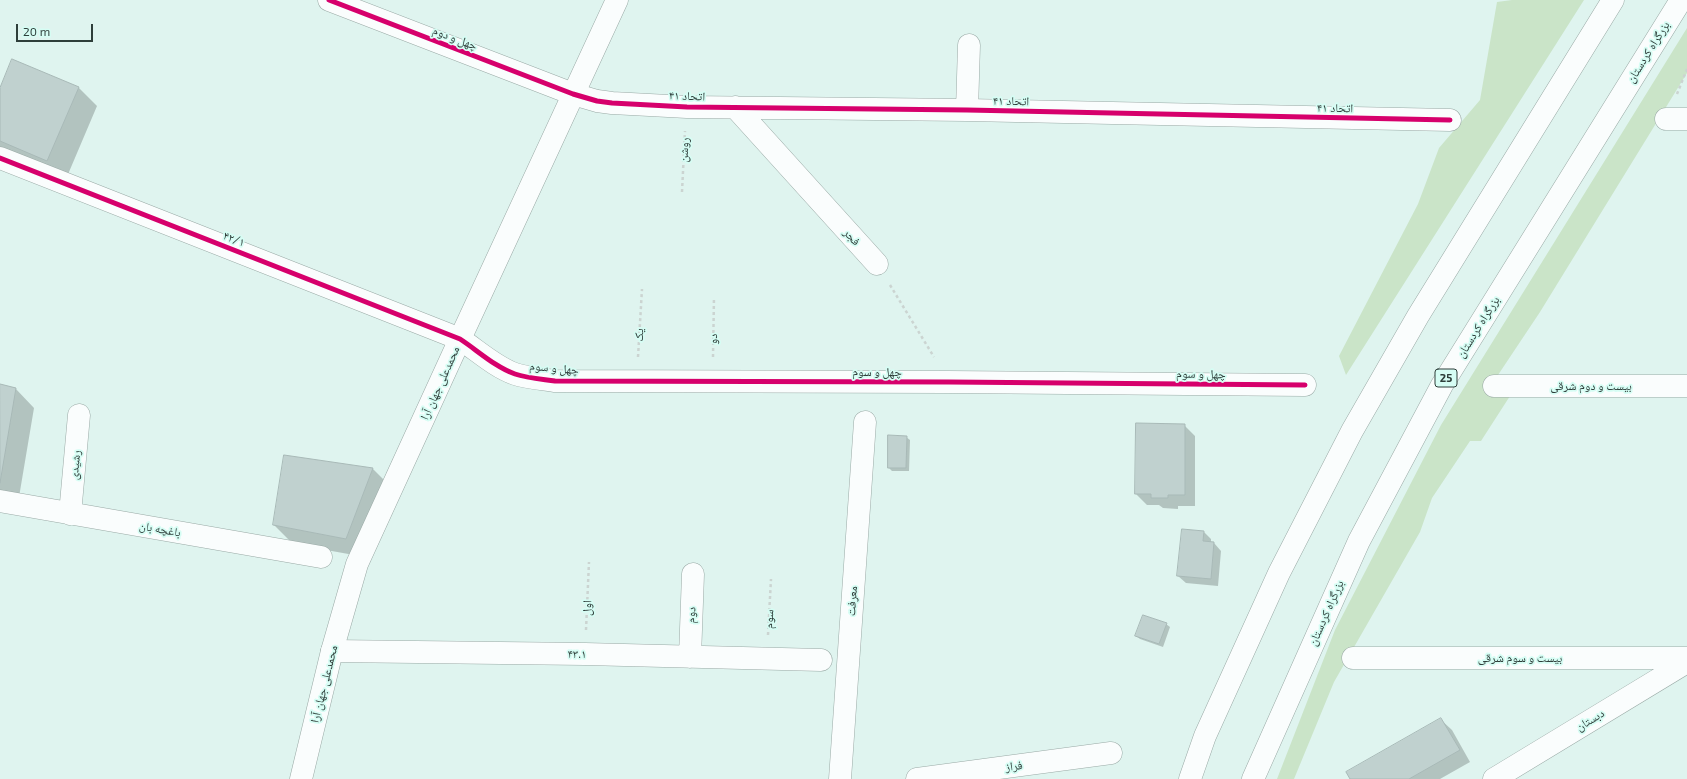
<!DOCTYPE html>
<html>
<head>
<meta charset="utf-8">
<style>
  body { margin:0 }
  #map { position:relative; width:1687px; height:779px; overflow:hidden; background:#dff4ef; font-family:"Exo 2",sans-serif }
  canvas { display:block }
  .scale { position:absolute; left:16px; top:24px; width:77px; height:18px; box-sizing:border-box; border:2px solid #2e3e3a; border-top:0; padding-left:5px; font-size:12px; line-height:14px; white-space:nowrap; color:#2e3e3a; -webkit-text-stroke:3px #d6fdf4; paint-order:stroke }
</style>
</head>
<body>
<div id="map">
<canvas width="1687" height="779"></canvas>
<div class="scale">20 m</div>
</div>
<script>
const g = document.querySelector('canvas').getContext('2d');
g.lineJoin = 'round';
function fillPath(path, color) {
  g.fillStyle = color;
  g.fill(path, 'evenodd');
}
function stroke(path, color, width, dash) {
  g.strokeStyle = color;
  g.lineWidth = width;
  g.lineCap = dash ? 'butt' : 'round';
  g.setLineDash(dash || []);
  g.stroke(path);
}
function label(font, color, halo, rows, align = 'center') {
  g.font = font + ' "Exo 2","Noto Naskh Arabic",sans-serif';
  g.lineWidth = 3.5;
  g.setLineDash([]);
  g.textBaseline = 'middle';
  g.strokeStyle = halo;
  g.fillStyle = color;
  for (const [text, x, y, turn = 0] of rows) {
    g.save();
    g.translate(x, y);
    g.rotate((+turn || 0) * Math.PI / 180);
    g.textAlign = isNaN(turn) ? turn : align;
    if (halo) g.strokeText(text, 0, 0);
    g.fillText(text, 0, 0);
    g.restore();
  }
}
const green = new Path2D(`
  M1512 0H1584L1346 375 1339 356 1418 204 1439 148 1480 100 1497 2Z
  M1687 28V73L1540 312 1486 393 1510 396 1481 441H1470L1432 498 1420 532 1334 682 1294 779H1277L1335 630 1441 425Z`);
const shadow = new Path2D(`
  M78 87 97 106 66 179 0 150V90Z
  M0 385 15 388 34 408 18 503 0 500Z
  M1184 425 1195 436V506H1178V509L1163 508 1159 505H1147L1136 494Z
  M906 437 910 440 909 471H892L889 468Z
  M285 456 373 469 392 488 365 557 293 544 274 525Z
  M1204 532 1211 539V543H1214L1221 551 1218 586 1186 583 1178 576Z
  M1166 624 1170 627 1163 647 1140 639 1136 636Z
  M1440 719 1452 730 1470 762 1440 779H1351Z`);
const building = new Path2D(`
  M12 59 79 87 47 161 0 141V88Z
  M0 384 16 388 0 483Z
  M1136 423 1185 424V495H1168V498H1151V494H1135Z
  M888 435 907 436 906 468H888Z
  M284 455 373 468 346 539 273 525Z
  M1182 529 1204 531 1203 541 1214 542 1211 579 1177 576Z
  M1143 615 1167 623 1159 644 1135 636Z
  M1441 718 1460 750 1409 779H1350L1346 772Z`);
const path = new Path2D(`
  M1677 94 1687 69
  M682 192 685 131
  M890 285 934 357
  M638 357 642 289
  M713 357 714 297
  M586 630 589 562
  M768 635 771 579`);
const minor = new Path2D(`
  M329 0 573 94 597 101 612 103 687 107 967 110 1450 120
  M735 107 877 264
  M967 110 969 45
  M1666 119H1687
  M0 158 460 339C477 350 495 367 515 374 527 378 541 379 555 381L949 382 1305 385
  M1494 386H1687
  M0 501 321 557
  M70 514 79 415
  M332 651 585 654 821 660
  M690 657 693 574
  M1353 658H1687
  M840 779 865 422
  M917 779 1111 753
  M1494 779 1687 662`);
const major = new Path2D(`
  M301 779 332 651 357 564 460 339 617 0`);
const highway = new Path2D(`
  M1190 779 1205 736 1279 573 1352 431 1418 316 1613 0
  M1253 779 1359 541 1442 385 1681 0`);
const cycleway = new Path2D(`
  M329 0 573 94 597 101 612 103 687 107 967 110 1450 120
  M0 158 460 339C477 350 495 367 515 374 527 378 541 379 555 381L949 382 1305 385`);
const shields = [
  [1446,378,22]
];
const shieldNames = [
  ["25",1446,378]
];
const streetNames = [
  ["چهل و دوم",455,38,21],
  ["بزرگراه کردستان",1648,52,-58],
  ["اتحاد ۴۱",687,96,2],
  ["اتحاد ۴۱",1011,101,1],
  ["اتحاد ۴۱",1335,108,1],
  ["روشن",684,150,-87],
  ["فجر",852,237,48],
  ["۴۲/۱",234,239,21],
  ["بزرگراه کردستان",1478,327,-58],
  ["یک",639,335,-87],
  ["دو",713,339,-88],
  ["چهل و سوم",554,368,5],
  ["چهل و سوم",877,372],
  ["چهل و سوم",1201,374,1],
  ["محمدعلی جهان آرا",440,383,-66],
  ["بیست و دوم شرقی",1591,386],
  ["رشیدی",75,465,-85],
  ["باغچه بان",160,529,10],
  ["معرفت",852,601,-86],
  ["اول",587,608,-88],
  ["بزرگراه کردستان",1326,613,-66],
  ["دوم",691,615,-87],
  ["سوم",769,619,-87],
  ["۴۳.۱",577,654,1],
  ["بیست و سوم شرقی",1520,658],
  ["محمدعلی جهان آرا",324,684,-76],
  ["دبستان",1590,720,-31],
  ["فراز",1014,766,-7]
];
fillPath(green, '#cae4c8');
fillPath(shadow, '#0003');
fillPath(building, '#c0d1cf');
stroke(building, '#a8b9b7', 1);
stroke(minor, '#99a9a5', 23);
stroke(major, '#99a9a5', 23);
stroke(highway, '#99a9a5', 23);
stroke(path, '#cbd4d1', 2.5, [3, 3]);
stroke(minor, '#fafdfd', 22);
stroke(major, '#fafdfd', 22);
stroke(highway, '#fafdfd', 22);
stroke(cycleway, '#d6006c', 5);
for (const [x, y, w] of shields) {
  const box = new Path2D();
  box.roundRect(x - w / 2, y - 9, w, 18, 3);
  g.fillStyle = '#d6fdf4';
  g.fill(box);
  stroke(box, '#2e3e3a', 1);
}
label('bold 11px', '#2e3e3a', null, shieldNames);
label('12px', '#2e3e3a', '#d6fdf4', streetNames);
</script>
</body>
</html>
